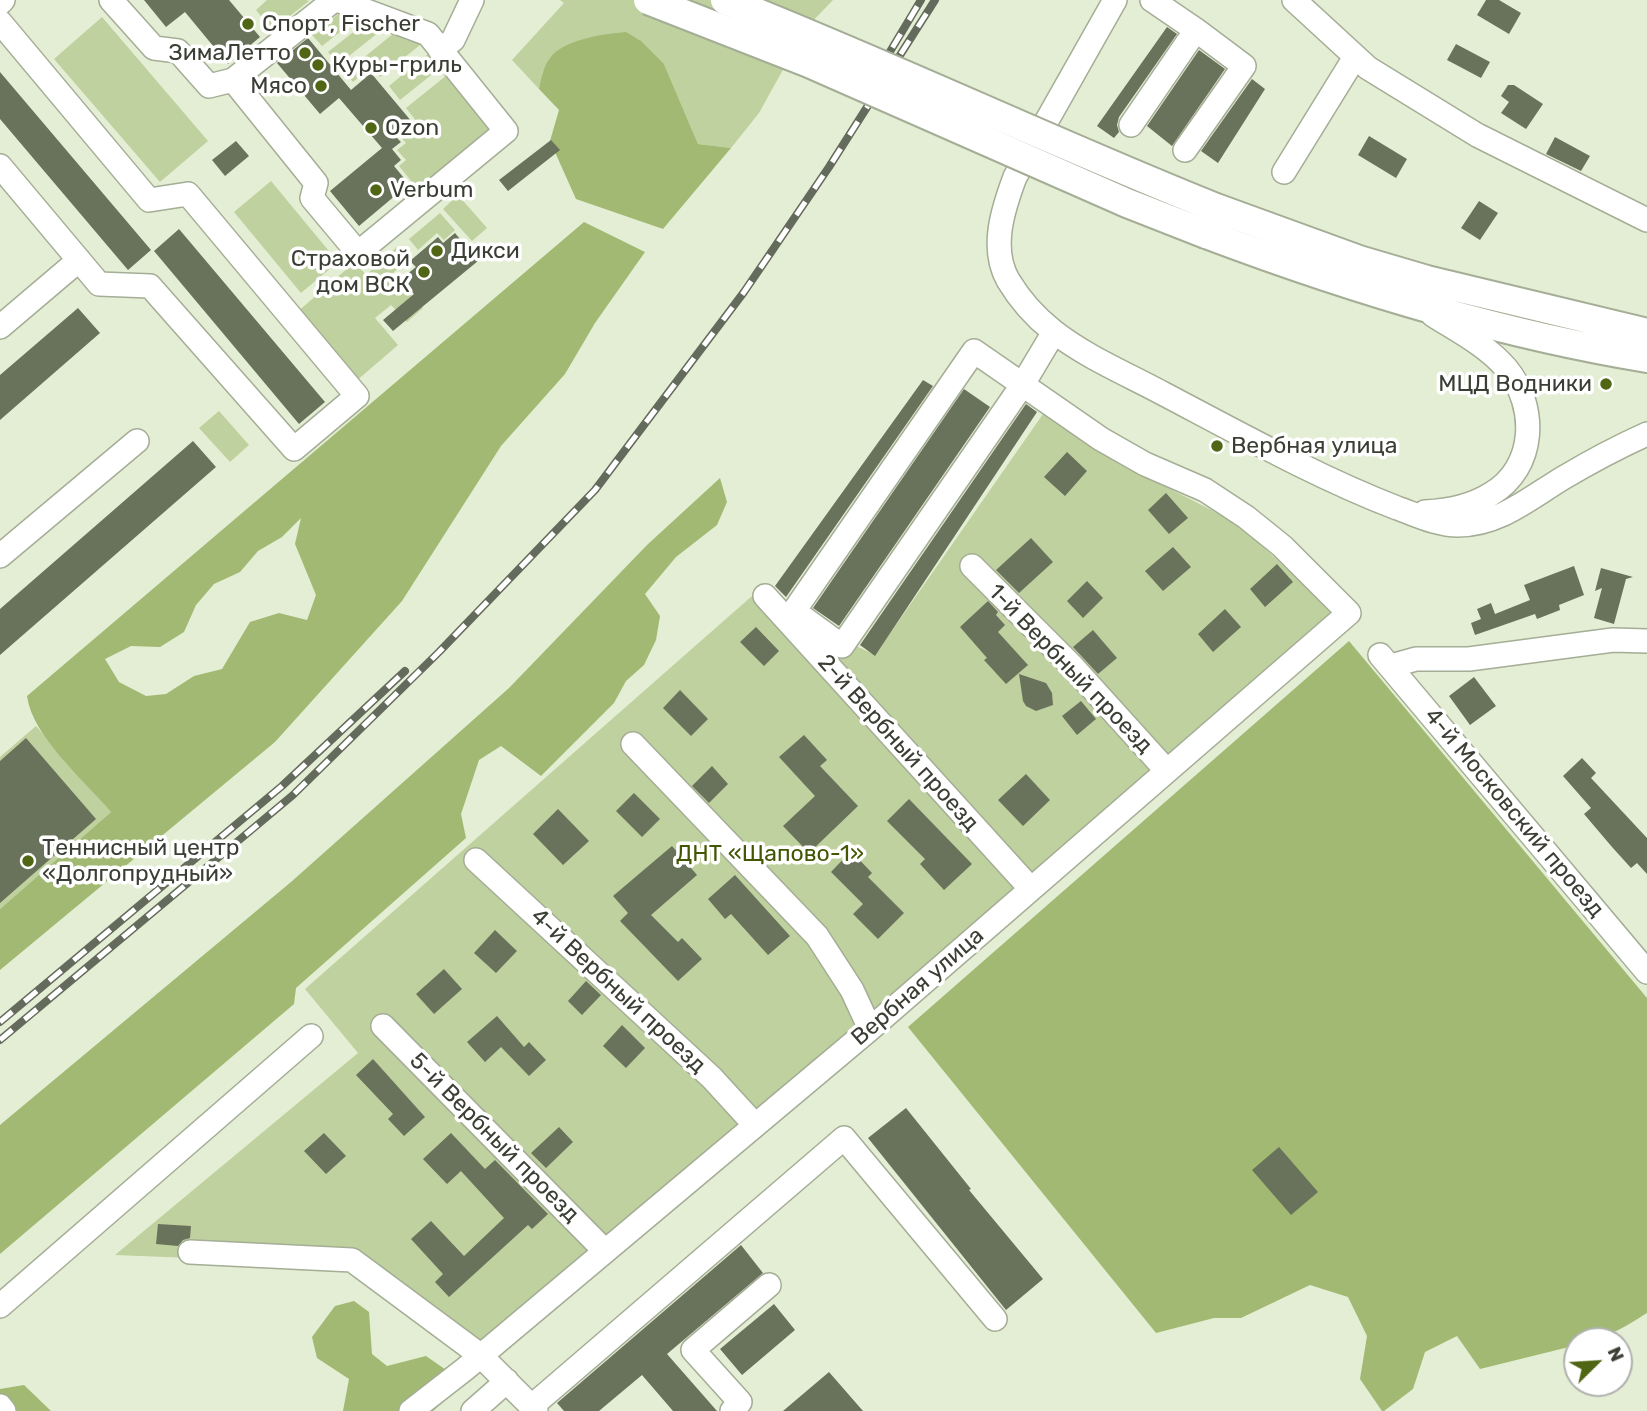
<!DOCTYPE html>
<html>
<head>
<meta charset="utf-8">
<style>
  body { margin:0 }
  #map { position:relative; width:1647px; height:1411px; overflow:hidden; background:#e4eed4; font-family:Rubik,sans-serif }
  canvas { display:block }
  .north { position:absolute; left:1563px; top:1327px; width:70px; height:70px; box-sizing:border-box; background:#fff; border:2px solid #b0b2ae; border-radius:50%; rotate:66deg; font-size:19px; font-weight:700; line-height:28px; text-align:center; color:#3a3e34 }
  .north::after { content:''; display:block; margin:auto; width:24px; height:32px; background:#506614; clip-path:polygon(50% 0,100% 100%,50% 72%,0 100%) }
</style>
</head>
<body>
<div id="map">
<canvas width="1647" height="1411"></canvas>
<div class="north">N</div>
</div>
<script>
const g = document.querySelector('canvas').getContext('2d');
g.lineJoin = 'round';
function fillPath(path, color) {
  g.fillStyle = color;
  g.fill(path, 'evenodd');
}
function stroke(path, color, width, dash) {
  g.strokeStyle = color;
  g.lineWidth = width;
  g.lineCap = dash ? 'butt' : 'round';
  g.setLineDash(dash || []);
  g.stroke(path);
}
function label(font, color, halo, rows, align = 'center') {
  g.font = font + ' Rubik,sans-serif';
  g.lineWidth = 7;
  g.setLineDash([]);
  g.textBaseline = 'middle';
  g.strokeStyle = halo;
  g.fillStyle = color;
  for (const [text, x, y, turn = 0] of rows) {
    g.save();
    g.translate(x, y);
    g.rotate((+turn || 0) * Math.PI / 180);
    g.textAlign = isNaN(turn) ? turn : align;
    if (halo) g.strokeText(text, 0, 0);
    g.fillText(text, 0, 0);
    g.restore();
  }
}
const green = new Path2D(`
  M267 0H306L309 1 272 30 256 10Z
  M560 0H833L806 28 759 113 731 148 698 144 664 64 543 71 539 89 512 60 564 3Z
  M342 11 358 18 322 46 312 35Z
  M102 17 208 141 160 182 54 59Z
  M366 22 384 28 339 64 328 52Z
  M394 33 416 40 420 45 380 77 371 67 353 82 345 73Z
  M429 53 441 67 400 100 389 86Z
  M447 75 493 133 420 192 399 166 406 160 397 150 406 143 400 136 417 122 406 108Z
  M271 181 338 262 301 293 234 212Z
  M458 195 487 228 472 241 443 209Z
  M440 213 455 230 444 240 437 233 418 250 409 239Z
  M397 247 408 259 392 274 423 308 407 322 391 305 375 318 398 345 355 382 296 313 355 262 366 275Z
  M219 411 249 445 230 462 199 428Z
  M1043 414 1123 465 1237 523 1345 622 795 1102 497 1359 345 1264 115 1255 358 1053 305 989 752 596 875 655Z
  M36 726 111 812 0 909V757Z`);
const forest = new Path2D(`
  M626 32 641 41 664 64 698 144 731 148 663 229 576 199 550 141 559 110 539 89C541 79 543 67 550 58 564 39 604 34 626 32Z
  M584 222 645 252 595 323 565 374 501 446 402 601 275 742 0 970V909L111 812C85 781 32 736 27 696ZM301 518 295 544 316 595 307 620 279 613 250 622 222 669 194 676 166 694 146 696 119 682 105 659 131 646 160 647 184 632 196 605 214 584 240 572 258 551 282 537Z
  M720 478 727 502 717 525 676 557 645 594 660 616 656 640 644 665 626 681 614 703 541 776 501 746 479 760 461 814 466 838 296 988 294 1004 0 1254V1125L291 882 509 688 647 545Z
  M1349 641 1647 998V1313C1625 1327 1603 1341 1577 1341V1345L1480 1369 1457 1336 1425 1352 1413 1389 1384 1411H1382L1360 1379 1367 1336 1348 1297 1310 1285 1241 1318H1214L1156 1333 908 1027Z
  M354 1301 369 1312 372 1354 387 1366 426 1356 465 1383 433 1411H343L349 1379 317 1358 312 1337 335 1306Z
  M24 1385 51 1411H0V1389Z`);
const building = new Path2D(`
  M144 0H229L260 37 228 64 185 12 166 27Z
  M1486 0H1499L1521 13 1509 34 1477 15Z
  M1167 27 1177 34 1119 117 1117 125 1119 132 1114 138 1097 126Z
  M308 38 351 90 371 73 412 122 395 136 401 142 392 149 401 160 394 166 409 184 359 226 330 191 382 148 339 98 320 114 277 63Z
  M1456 44 1490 62 1481 78 1447 60Z
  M1199 50 1225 69 1172 146 1147 126Z
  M0 72 151 250 128 270 0 119Z
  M1252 79 1265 89 1218 163 1201 151Z
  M1508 85H1514L1543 104 1526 129 1501 113 1509 102 1501 96Z
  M1369 136 1407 159 1396 178 1358 155Z
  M1555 137 1590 156 1581 171 1546 154Z
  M551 140 560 150 508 191 499 180Z
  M236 141 249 156 225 176 212 160Z
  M1479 201 1498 213 1480 240 1461 228Z
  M179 229 325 402 299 424 154 251Z
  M455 233 478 261 393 331 383 320 414 294 401 279 416 267 410 261 438 237 443 243Z
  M78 308 100 333 0 420V375Z
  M923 380 933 386 786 597 775 586Z
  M964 389 990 407 839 626 813 608Z
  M1026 404 1037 412 875 656 860 645Z
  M193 441 216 467 0 655V609Z
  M1067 452 1087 471 1065 496 1044 477Z
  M1166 493 1188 518 1169 534 1148 510Z
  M1031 538 1053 562 1019 593 996 570Z
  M1173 547 1191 567 1163 591 1145 571Z
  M1277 564 1293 582 1265 607 1250 589Z
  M1574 566 1584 595 1559 605 1560 610 1537 619 1535 614 1475 635 1471 623 1481 619 1477 609 1491 603 1495 614 1530 600 1524 585Z
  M1601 568 1633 577 1626 579 1614 624 1594 618 1602 588 1595 591Z
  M1087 581 1103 598 1083 618 1067 601Z
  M988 601 998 612 996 615 1005 625 998 632 1028 665 1006 684 984 660 987 658 960 627Z
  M1225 609 1241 627 1213 652 1198 634Z
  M756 627 779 651 764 666 740 642Z
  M1093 630 1117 658 1098 674 1073 647Z
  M1019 674 1046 683 1052 693 1053 705 1036 711 1026 706 1023 701Z
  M1474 677 1496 706 1470 725 1449 696Z
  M680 690 708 719 691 736 663 708Z
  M1081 701 1096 719 1077 735 1062 716Z
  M804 735 827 760 820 766 858 806 809 853 783 826 815 796 779 757Z
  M26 738 96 819 0 903V761Z
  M1582 758 1596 773 1591 778 1647 838V874L1637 863 1631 868 1612 847 1584 814 1591 808 1563 776Z
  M712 766 728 784 709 803 692 786Z
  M1026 774 1050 800 1023 826 998 800Z
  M634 793 660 819 642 837 616 811Z
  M909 799 972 864 944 890 920 864 925 859 887 821Z
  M558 809 589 841 563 865 533 834Z
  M672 846 697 875 651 915 678 942 682 938 702 959 678 981 620 921 628 913 613 896Z
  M851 851 872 873 868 877 904 913 878 939 853 914 863 904 831 872Z
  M735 875 790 936 768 955 731 914 725 919 708 899Z
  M495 930 517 951 496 973 474 953Z
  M444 969 462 989 434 1014 416 994Z
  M586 981 601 995 582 1015 568 1001Z
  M497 1016 524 1047 529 1042 546 1060 529 1076 501 1047 485 1062 467 1042Z
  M622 1025 645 1048 626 1068 603 1046Z
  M373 1059 425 1117 404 1136 388 1119 393 1114 356 1075Z
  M906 1108 971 1189 969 1190 1043 1279 1006 1310 868 1138Z
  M559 1127 573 1142 546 1168 531 1153Z
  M324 1133 346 1156 326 1174 304 1151Z
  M451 1133 485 1169 495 1160 548 1214 532 1229 528 1225 449 1297 435 1282 443 1274 411 1239 431 1221 464 1256 504 1218 461 1171 447 1184 423 1159Z
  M1279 1147 1318 1192 1291 1215 1252 1170Z
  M158 1224 191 1226 190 1238 183 1240 178 1246 156 1244Z
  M741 1245 763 1273 667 1354 717 1411H673L642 1375 599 1411H564L557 1403Z
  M774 1304 795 1330 742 1375 720 1349Z
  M829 1372 863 1411H783Z`);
const minor = new Path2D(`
  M111 0 154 48 178 51 209 86 233 80 316 183 312 198 358 253 506 131 428 34 337 0
  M1115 0 1015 177C1003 209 990 248 1008 280 1020 300 1035 317 1053 331 1086 357 1127 374 1164 394 1240 434 1317 477 1397 508 1417 515 1437 525 1458 525 1499 525 1530 498 1563 478 1590 462 1618 447 1647 434
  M1294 0 1368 68 1477 135 1647 220
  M0 3 3 0
  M0 22 149 200 188 194 357 396 294 449 150 286 99 284 0 166
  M440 50 453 40 472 0
  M233 80 334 0
  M1131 125 1196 30 1152 0
  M1185 150 1244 66 1196 30
  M1284 172 1355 57
  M0 327 79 260
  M1425 512C1447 511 1472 506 1491 494 1536 468 1538 406 1506 368 1486 345 1458 331 1433 315
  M0 556 137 441
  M972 566 1072 666 1167 771
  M765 596 1031 889
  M1380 655 1647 972
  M1391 666 1416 659H1469L1613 640 1647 641
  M633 744 817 936 852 990 870 1029
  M476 860 712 1078 755 1125
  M383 1026 605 1251
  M190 1252 352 1260 480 1355 536 1411
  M0 1306 311 1036
  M0 1406 4 1411
  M532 1406 844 1138 995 1319
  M411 1411 465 1369 870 1029 1349 613 1282 546 1246 517 1205 490 1145 464 1101 439 974 351 794 611 842 646 1023 384 1054 332
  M473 1411 507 1381
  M732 1411 740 1402 693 1350 769 1285`);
const major = new Path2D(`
  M1216 208 1359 260 1427 280 1647 333
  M1206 234C1349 288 1495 333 1647 358`);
const rail = new Path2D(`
  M876 75 921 0
  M0 1022 282 786 405 671
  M0 1040 293 795 439 652 595 490 744 292 829 167 935 0`);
const majorBridge = new Path2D(`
  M648 0 809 63 1127 203 1206 234
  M725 0C890 65 1051 142 1216 208`);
const markers = [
  [248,24,7,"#506614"],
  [305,53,7,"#506614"],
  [318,65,7,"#506614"],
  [321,86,7,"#506614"],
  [371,128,7,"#506614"],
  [376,190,7,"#506614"],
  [437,251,7,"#506614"],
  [424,272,7,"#506614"],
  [1606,384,7,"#506614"],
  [1217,446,7,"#506614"],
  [28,861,7,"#506614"]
];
const poiNames = [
  ["Спорт, Fischer",262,24],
  ["ЗимаЛетто",291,53,"right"],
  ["Куры-гриль",332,65],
  ["Мясо",307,86,"right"],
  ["Ozon",385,128],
  ["Verbum",390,190],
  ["Дикси",451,251],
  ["Страховой",410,259,"right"],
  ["дом ВСК",410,285,"right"],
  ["МЦД Водники",1592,384,"right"],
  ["Вербная улица",1231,446],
  ["Теннисный центр",42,848],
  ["«Долгопрудный»",42,874]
];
const streetNames = [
  ["1-й Вербный проезд",1070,669,46],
  ["2-й Вербный проезд",898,743,48],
  ["4-й Московский проезд",1514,813,50],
  ["Вербная улица",918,987,-41],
  ["4-й Вербный проезд",618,991,43],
  ["5-й Вербный проезд",494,1138,45]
];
const parkNames = [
  ["ДНТ «Щапово-1»",770,854]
];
fillPath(green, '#bfd19e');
fillPath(forest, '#a1b973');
fillPath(building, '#69725b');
stroke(minor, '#a4ad95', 26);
stroke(major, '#a4ad95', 32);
stroke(minor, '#fff', 23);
stroke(major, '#fff', 28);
stroke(rail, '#646a5c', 8);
stroke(rail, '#fff', 5, [16]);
stroke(majorBridge, '#a4ad95', 32, []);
stroke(majorBridge, '#fff', 28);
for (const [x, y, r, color] of markers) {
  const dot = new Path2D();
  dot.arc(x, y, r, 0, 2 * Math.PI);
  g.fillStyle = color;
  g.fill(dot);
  stroke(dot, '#fff', 2.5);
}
label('23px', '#3a3e34', '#fff', poiNames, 'left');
label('23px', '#3a3e34', '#fff', streetNames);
label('23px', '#425603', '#fff', parkNames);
</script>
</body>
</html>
